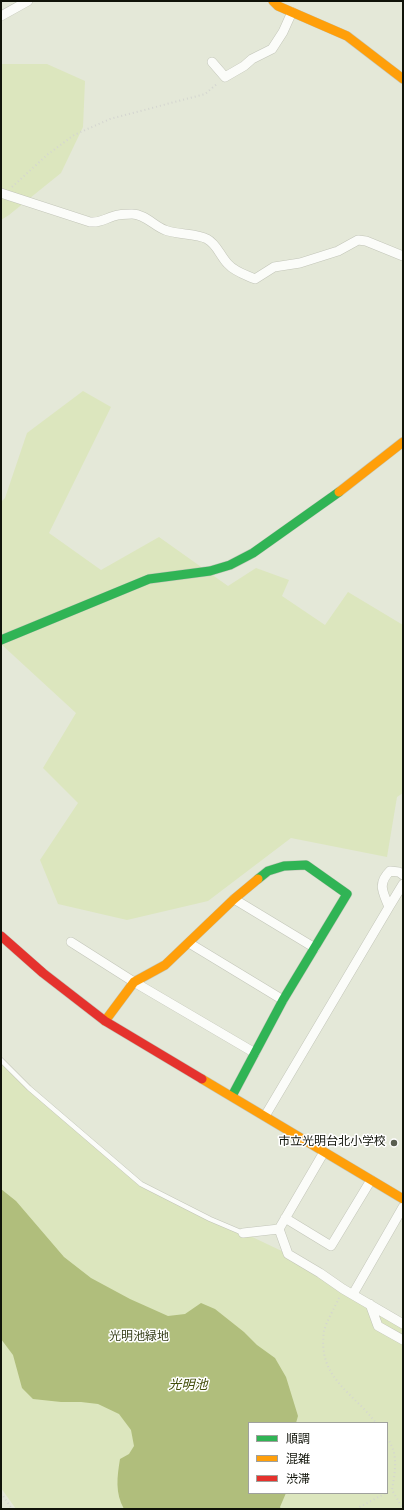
<!DOCTYPE html>
<html>
<head>
<meta charset="utf-8">
<style>
  body { margin:0 }
  #map { position:relative; width:404px; height:1510px; overflow:hidden; background:#e4e8d8; font-family:Overpass,"Noto Sans JP",sans-serif }
  canvas { display:block }
  .frame { position:absolute; inset:0; border:2px solid #101309; pointer-events:none }
  .legend { position:absolute; left:248px; top:1422px; width:140px; height:72px; box-sizing:border-box; background:#fff; border:1px solid #9fa19d; margin:0; padding:5px 7px; list-style:none; font-size:12px; color:#101309 }
  .legend li { display:flex; align-items:center; gap:8px; height:20px }
  .legend b { width:20px; border:1px solid #9fa19d }
</style>
</head>
<body>
<div id="map">
<canvas width="404" height="1510"></canvas>
<div class="frame"></div>
<ul class="legend">
<li><b style="height:5px;background:#30b455"></b>順調</li>
<li><b style="height:5px;background:#ff9f0a"></b>混雑</li>
<li><b style="height:5px;background:#e5322d"></b>渋滞</li>
</ul>
</div>
<script>
const g = document.querySelector('canvas').getContext('2d');
g.lineJoin = 'round';
function fillPath(path, color) {
  g.fillStyle = color;
  g.fill(path, 'evenodd');
}
function stroke(path, color, width, dash) {
  g.strokeStyle = color;
  g.lineWidth = width;
  g.lineCap = dash ? 'butt' : 'round';
  g.setLineDash(dash || []);
  g.stroke(path);
}
function label(font, color, halo, rows, align = 'center') {
  g.font = font + ' Overpass,"Noto Sans JP",sans-serif';
  g.lineWidth = 3;
  g.setLineDash([]);
  g.textBaseline = 'middle';
  g.strokeStyle = halo;
  g.fillStyle = color;
  for (const [text, x, y, turn = 0] of rows) {
    g.save();
    g.translate(x, y);
    g.rotate((+turn || 0) * Math.PI / 180);
    g.textAlign = isNaN(turn) ? turn : align;
    if (halo) g.strokeText(text, 0, 0);
    g.fillText(text, 0, 0);
    g.restore();
  }
}
const green = new Path2D(`
  M1 64H47L85 81 83 127 61 173 9 215 1 220Z
  M83 391 111 407 49 533 101 570 159 537 228 586 256 568 289 580 282 596 325 625 348 592 403 625V793L397 797 387 857 291 838 208 901 127 920 58 904 40 860 78 803 43 768 76 713 1 644V502L5 498 27 433Z
  M1 1060 29 1088 141 1184 288 1254 403 1324V1509H16L1 1488ZM249 1423H387V1493H249Z`);
const water = new Path2D(`
  M1 1189 16 1201 64 1257 91 1278 130 1299 168 1316 185 1314 201 1303 215 1309 244 1332 257 1345 275 1358 286 1377 298 1416 296 1423H249V1493H286L280 1507 281 1509H124C115 1493 117 1477 120 1459L129 1454 134 1446 131 1430 119 1414 98 1404 81 1402H61L33 1399 22 1388 13 1355 1 1339Z`);
const path = new Path2D(`
  M12 187 47 155 74 135 110 119 205 94 218 83
  M339 1298C335 1307 326 1322 324 1331 317 1378 353 1392 376 1423
  M387 1438C399 1454 395 1471 392 1490L403 1509
  M1 1493 12 1509
  M356 1509 386 1493`);
const lane = new Path2D(`
  M1 1060 29 1088 141 1184 210 1219 243 1233`);
const street = new Path2D(`
  M1 16 28 1
  M212 62 225 77 244 66 252 59 272 49 283 32 292 12
  M1 193 90 222C101 223 104 219 114 216 120 214 126 214 132 214 145 214 154 226 165 230 177 235 197 233 207 239 217 244 220 256 228 264 235 272 246 275 255 279L274 267 300 263 338 251 358 240 366 241 403 256
  M234 899 315 948
  M389 907 403 884
  M71 942 134 982 255 1053
  M189 943 283 1000
  M265 1116 389 907C383 892 377 884 390 871L399 872 403 875
  M324 1152 279 1229 288 1254 320 1273 343 1289 403 1324
  M285 1218 331 1246 371 1180
  M243 1233 279 1229
  M353 1294 403 1207
  M370 1304 378 1326 403 1340`);
const fast = new Path2D(`
  M1 640 149 579 210 571 230 565 253 553 339 492
  M232 1096 283 1000 347 894 306 865 284 866 268 871 258 879`);
const slow = new Path2D(`
  M273 1 278 6 347 36 403 79
  M339 492 403 442
  M105 1021 134 982 165 965 234 899 258 879
  M202 1079 403 1199`);
const jam = new Path2D(`
  M1 936 43 973 105 1021 202 1079`);
const markers = [
  [394,1143,4,"#5a5e51"]
];
const poiNames = [
  ["市立光明台北小学校",386,1143]
];
const parkNames = [
  ["光明池緑地",139,1338]
];
const waterNames = [
  ["光明池",188,1386]
];
fillPath(green, '#dce6be');
fillPath(water, '#b0be7c');
stroke(lane, '#c2c5b8', 5.5);
stroke(street, '#c2c5b8', 10);
stroke(fast, '#c2c5b8', 10);
stroke(slow, '#c2c5b8', 10);
stroke(jam, '#c2c5b8', 10);
stroke(path, '#d4d5d0', 2, [1, 3]);
stroke(lane, '#fbfcf9', 4.5);
stroke(street, '#fbfcf9', 9);
stroke(fast, '#30b455', 9);
stroke(slow, '#ff9f0a', 9);
stroke(jam, '#e5322d', 9);
for (const [x, y, r, color] of markers) {
  const dot = new Path2D();
  dot.arc(x, y, r, 0, 2 * Math.PI);
  g.fillStyle = color;
  g.fill(dot);
  stroke(dot, '#fff', 1.5);
}
label('12px', '#101309', '#fff', poiNames, 'right');
label('12px', '#353d18', '#fff', parkNames);
label('italic 13px', '#424d09', '#fff', waterNames);
</script>
</body>
</html>
